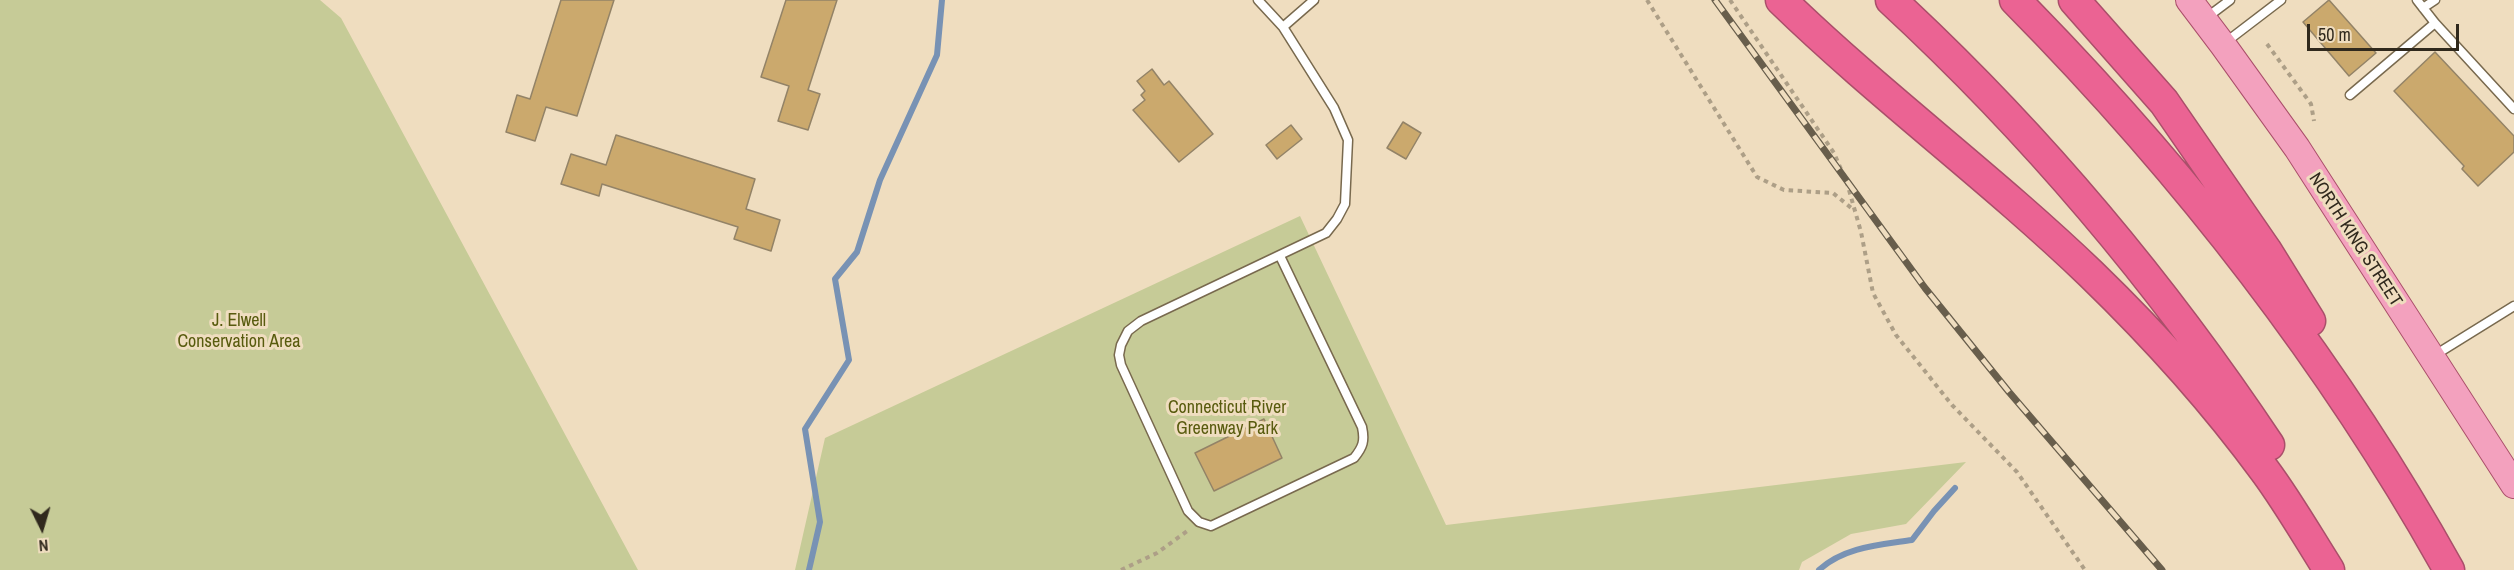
<!DOCTYPE html>
<html>
<head>
<meta charset="utf-8">
<style>
  body { margin:0 }
  #map { position:relative; width:2514px; height:570px; overflow:hidden; background:#efddbf; font-family:"Archivo Narrow",sans-serif }
  canvas { display:block }
  .north { position:absolute; left:12px; top:498px; width:60px; height:60px; -webkit-text-stroke:4px #efddbf; paint-order:stroke; rotate:175deg; font-size:16px; font-weight:700; line-height:24px; text-align:center; color:#30291d }
  .north::after { content:''; display:block; margin:auto; width:21px; height:27px; background:#30291d; clip-path:polygon(50% 0,100% 100%,50% 72%,0 100%) }
  .scale { position:absolute; left:2307px; top:24px; width:152px; height:27px; box-sizing:border-box; border:3px solid #30291d; border-top:0; padding-left:8px; font-size:18px; line-height:21px; white-space:nowrap; color:#30291d; -webkit-text-stroke:4px #efddbf; paint-order:stroke }
</style>
</head>
<body>
<div id="map">
<canvas width="2514" height="570"></canvas>
<div class="north">N</div>
<div class="scale">50 m</div>
</div>
<script>
const g = document.querySelector('canvas').getContext('2d');
g.lineJoin = 'round';
function fillPath(path, color) {
  g.fillStyle = color;
  g.fill(path, 'evenodd');
}
function stroke(path, color, width, dash) {
  g.strokeStyle = color;
  g.lineWidth = width;
  g.lineCap = dash ? 'butt' : 'round';
  g.setLineDash(dash || []);
  g.stroke(path);
}
function label(font, color, halo, rows, align = 'center') {
  g.font = font + ' "Archivo Narrow",sans-serif';
  g.lineWidth = 6;
  g.setLineDash([]);
  g.textBaseline = 'middle';
  g.strokeStyle = halo;
  g.fillStyle = color;
  for (const [text, x, y, turn = 0] of rows) {
    g.save();
    g.translate(x, y);
    g.rotate((+turn || 0) * Math.PI / 180);
    g.textAlign = isNaN(turn) ? turn : align;
    if (halo) g.strokeText(text, 0, 0);
    g.fillText(text, 0, 0);
    g.restore();
  }
}
const green = new Path2D(`
  M0 0H320L341 18 638 570H0Z
  M1300 216 1446 525 1966 462 1906 524 1851 534 1802 562 1799 570H795L825 438Z`);
const stream = new Path2D(`
  M809 570 820 522 805 429 849 360 835 279 857 252 880 180 937 55 942 0
  M1819 570C1844 547 1879 545 1912 540L1934 511 1955 488`);
const building = new Path2D(`
  M561 0H614L577 116 546 107 535 141 506 132 517 95 530 99Z
  M786 0H837L808 90 820 94 808 130 778 121 789 86 761 77Z
  M2329 0 2376 53 2349 76 2303 22Z
  M2435 52 2514 136V152L2478 186 2462 169 2464 166 2394 91Z
  M1152 69 1164 85 1169 81 1213 134 1179 162 1133 110 1145 100 1141 95 1145 91 1137 81Z
  M1403 122 1421 133 1406 159 1387 148Z
  M1291 125 1302 139 1277 159 1266 145Z
  M616 135 755 179 746 209 780 220 771 251 734 239 738 227 602 184 599 196 561 184 571 154 606 165Z
  M1264 419 1282 458 1214 491 1195 453Z`);
const path = new Path2D(`
  M1647 0 1757 177 1784 190 1833 193 1855 211
  M1730 0 1834 153 1847 183 1861 232 1873 293 1896 335 1952 405 2017 472 2085 570
  M2267 44 2311 104 2314 121
  M1121 570 1157 553 1190 529`);
const lane = new Path2D(`
  M1258 0 1283 27
  M2417 0 2435 23
  M2423 8 2435 0
  M2206 18 2230 0
  M2226 42 2281 0
  M2350 95 2435 23 2514 109
  M1280 256 1362 427C1365 441 1363 447 1354 458L1211 526 1199 522 1188 511 1121 365 1119 355 1121 345 1128 331 1141 321 1326 233 1337 219 1345 204 1348 140 1334 108 1283 27 1314 0
  M2435 355 2514 306`);
const primary = new Path2D(`
  M2189 0 2223 45 2297 148 2514 485`);
const highway = new Path2D(`
  M1781 0C1880 96 1991 178 2091 274 2154 335 2213 400 2265 471 2288 502 2308 537 2329 570
  M1891 0C2034 132 2161 283 2269 445
  M2015 0C2183 170 2333 362 2449 570
  M2074 0 2164 102 2266 250 2310 321`);
const rail = new Path2D(`
  M1715 0 1925 288 2009 392 2162 570`);
const streetNames = [
  ["NORTH KING STREET",2355,240,57]
];
const parkNames = [
  ["J. Elwell",239,321],
  ["Conservation Area",239,342],
  ["Connecticut River",1227,408],
  ["Greenway Park",1227,429]
];
fillPath(green, '#c6cb97');
stroke(stream, '#7892b4', 6);
fillPath(building, '#cba96d');
stroke(building, '#938367', 1.5);
stroke(lane, '#78694e', 11);
stroke(primary, '#aa4f6a', 28);
stroke(highway, '#aa4f6a', 33);
stroke(path, '#ad9f87', 4, [4.5, 4.5]);
stroke(lane, '#fff', 8);
stroke(primary, '#f3a1be', 26);
stroke(highway, '#eb6393', 30);
stroke(rail, '#685e4c', 7);
stroke(rail, '#efddbf', 4.5, [14]);
label('18px', '#30291d', '#efddbf', streetNames);
label('18px', '#585b0e', '#efddbf', parkNames);
</script>
</body>
</html>
